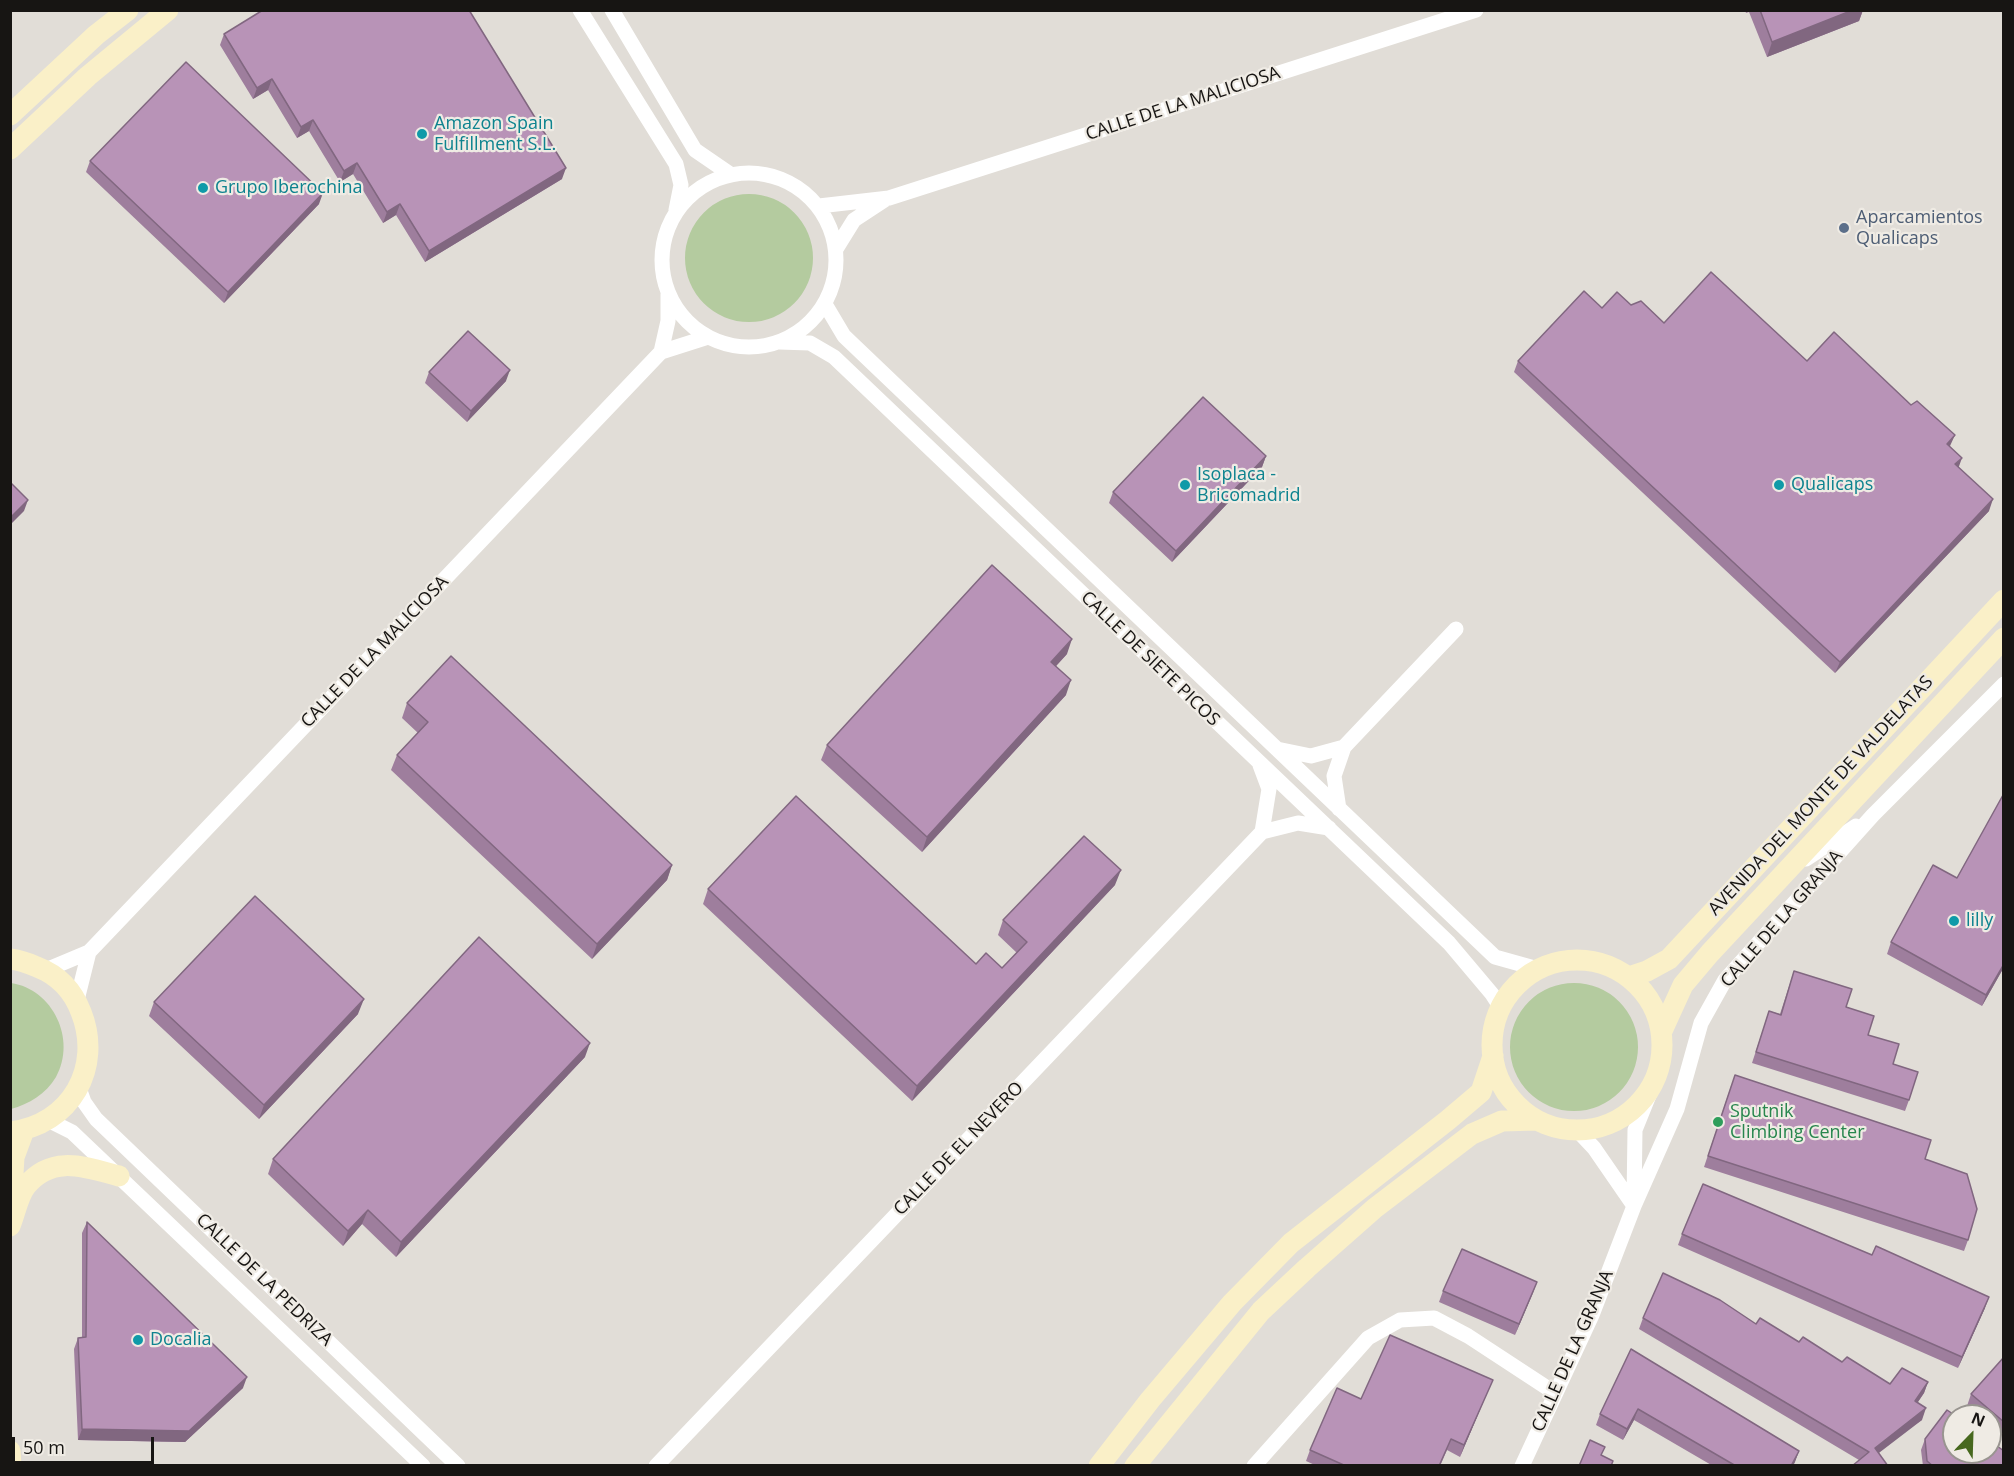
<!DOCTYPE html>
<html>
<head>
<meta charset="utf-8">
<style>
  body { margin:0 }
  #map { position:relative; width:2014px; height:1476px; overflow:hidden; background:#e1ddd7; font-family:"Open Sans",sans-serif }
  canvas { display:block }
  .frame { position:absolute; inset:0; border:12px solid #171513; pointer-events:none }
  .north { position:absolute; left:1942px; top:1404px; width:60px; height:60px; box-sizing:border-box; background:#efebe4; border:2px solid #999590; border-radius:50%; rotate:23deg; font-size:16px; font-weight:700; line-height:24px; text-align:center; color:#171513 }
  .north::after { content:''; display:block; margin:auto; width:21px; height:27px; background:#47681e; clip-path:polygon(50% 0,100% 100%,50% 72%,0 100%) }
  .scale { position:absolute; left:12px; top:1437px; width:142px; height:27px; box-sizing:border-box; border:3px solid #171513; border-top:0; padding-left:8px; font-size:18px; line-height:21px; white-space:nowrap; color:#171513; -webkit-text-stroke:4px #efebe4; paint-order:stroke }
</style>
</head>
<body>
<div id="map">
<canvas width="2014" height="1476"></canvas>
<div class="frame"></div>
<div class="north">N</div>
<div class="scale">50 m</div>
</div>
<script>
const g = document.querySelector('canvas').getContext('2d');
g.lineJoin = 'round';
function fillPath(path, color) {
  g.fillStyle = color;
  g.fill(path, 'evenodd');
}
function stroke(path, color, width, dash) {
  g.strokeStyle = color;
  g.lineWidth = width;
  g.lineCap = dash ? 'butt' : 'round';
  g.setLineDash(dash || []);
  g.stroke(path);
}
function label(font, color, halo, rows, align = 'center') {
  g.font = font + ' "Open Sans",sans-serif';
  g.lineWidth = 4.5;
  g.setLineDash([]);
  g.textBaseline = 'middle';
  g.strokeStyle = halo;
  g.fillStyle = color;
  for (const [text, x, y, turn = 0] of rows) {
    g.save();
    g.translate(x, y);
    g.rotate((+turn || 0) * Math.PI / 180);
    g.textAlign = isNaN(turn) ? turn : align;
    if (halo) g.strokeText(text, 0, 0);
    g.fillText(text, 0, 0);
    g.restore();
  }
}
const green = new Path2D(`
  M685 258a64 64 0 1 1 128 0a64 64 0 1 1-128 0Z
  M11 983C53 989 77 1040 56 1077 46 1094 29 1104 11 1109Z
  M1510 1047a64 64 0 1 1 128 0a64 64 0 1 1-128 0Z`);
const street = new Path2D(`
  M580 10 676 164 681 185 676 210
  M612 10 695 150 730 174
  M662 260a87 87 0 1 1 174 0a87 87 0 1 1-174 0Z
  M819 206 889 198 1476 10
  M836 249 854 220 886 199
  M825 304 844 336 1495 957 1538 969
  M779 342 810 343 834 357 1449 943 1492 994 1501 1008
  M661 352 668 321V294
  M1277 749 1311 756 1344 747
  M1260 765 1269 789 1262 832
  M1339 809 1334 776 1344 747 1456 629
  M1806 859 1856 826
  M46 970 89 952 661 352 708 337
  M77 1000 89 952
  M79 1088 84 1102 96 1119 458 1466
  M48 1120 72 1132 423 1466
  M1578 1131 1594 1148 1634 1206
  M1634 1200 1635 1130 1652 1088
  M656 1466 1262 832 1298 823 1329 828
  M1254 1466 1368 1338 1400 1320 1434 1318 1468 1336 1555 1393
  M1522 1466 1592 1315 1634 1206 1677 1109 1701 1023 1725 980 1873 815 2004 684`);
const secondary = new Path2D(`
  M10 115 96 35 128 10
  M10 149 88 76 168 10
  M10 959C20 960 28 963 37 967 58 975 73 991 81 1012 103 1067 71 1125 10 1132
  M1492 1045a85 85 0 1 1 170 0a85 85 0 1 1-170 0Z
  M1629 977 1647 971 1669 959 2004 600
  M1662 1031 1683 985 1710 953 2004 638
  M11 1207 14 1157 24 1130
  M10 1226C15 1214 18 1196 26 1186 52 1154 85 1167 119 1176
  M10 1451 11 1466
  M1099 1466 1150 1400 1232 1303 1291 1243 1448 1120 1481 1092 1493 1056
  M1135 1466 1261 1311 1307 1268 1375 1208 1472 1134 1502 1121 1536 1120`);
const wall = new Path2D(`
  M1745 10H1863L1859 21 1767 57 1749 12 1746 13Z
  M224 34 562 179 425 262 396 215 383 223 353 174 340 182 309 131 297 138 268 90 253 99 220 45Z
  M90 161 319 204 224 303 86 172Z
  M1631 305 1664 323 1807 361 1950 447 1958 467 1989 511 1835 673 1514 372 1518 361 1602 308Z
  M429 372 506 381 467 422 425 383Z
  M1266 456 1262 467 1172 562 1109 503 1113 492Z
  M1067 654 1056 666 1066 695 922 852 821 760 827 745Z
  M407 703 672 865 667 880 592 959 391 770 397 755 418 733 402 718Z
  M2004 796V967L1982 1006 1887 954 1891 942 1957 878Z
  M1115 885 912 1101 703 904 708 889 976 964 1002 968 1017 953 998 935 1003 920Z
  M1794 971 1846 1007 1893 1064 1909 1100 1905 1111 1752 1063 1769 1011 1780 1014Z
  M154 1002 358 1014 259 1119 149 1016Z
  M585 1057 396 1257 362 1224 343 1246 268 1174 273 1159Z
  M1731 1086 1925 1159 1968 1240 1964 1251 1704 1167Z
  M87 1222 243 1388 185 1442 78 1440 74 1349 78 1338H82V1233Z
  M1682 1234 1985 1308 1958 1368 1678 1245Z
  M1537 1282 1515 1335 1439 1302 1443 1291Z
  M1643 1318 1756 1324 1799 1342 1890 1384 1928 1382 1924 1393 1918 1402 1922 1420 1859 1460 1639 1329Z
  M1631 1349 1799 1451 1793 1466H1713L1634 1420 1623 1440 1596 1425 1600 1414Z
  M2004 1357V1437L1990 1425V1416H1979L1967 1406 1971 1394Z
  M1488 1391 1460 1457 1447 1450 1440 1466H1317L1306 1461 1310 1450 1361 1399Z
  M1925 1439 2004 1466H1923L1921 1450Z`);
const shadedWall = new Path2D(`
  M1853 10H1863L1859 21 1767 57 1772 42Z
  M272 79 268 90 253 99 257 88Z
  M313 120 309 131 297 138 301 127Z
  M357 163 353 174 340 182 344 171Z
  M566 168 562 179 425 262 429 251Z
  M323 193 319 204 224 303 228 292Z
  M400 204 396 215 383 223 387 212Z
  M510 370 506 381 467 422 471 411Z
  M1955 435 1950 446 1943 455 1947 444Z
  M1266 456 1262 467 1172 562 1176 551Z
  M1962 458 1958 469 1955 464Z
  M1993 499 1989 511 1835 673 1840 662Z
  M28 500 24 511 10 525V518Z
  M1072 639 1067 654 1046 677 1051 662Z
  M1071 680 1066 695 922 852 927 837Z
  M672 865 667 880 592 959 597 944Z
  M1121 870 1115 885 912 1101 917 1086Z
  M2004 964V967L1982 1006 1986 995Z
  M364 999 358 1014 259 1119 264 1105Z
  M590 1043 585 1057 396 1257 401 1242Z
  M368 1210 362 1224 343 1246 348 1231Z
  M1537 1282 1533 1293 1515 1335 1519 1324Z
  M1989 1297 1985 1308 1958 1368 1962 1357Z
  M247 1377 243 1388 185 1442 78 1440 82 1429Z
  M1493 1380 1488 1391 1460 1457 1464 1445Z
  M1928 1382 1924 1393 1911 1412 1915 1401Z
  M1926 1408 1922 1420 1871 1459 1875 1448Z
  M1638 1409 1634 1420 1623 1440 1627 1429Z
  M1799 1451 1795 1462 1793 1466H1791Z`);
const building = new Path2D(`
  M263 10H469L566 168 429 251 400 204 387 212 357 163 344 171 313 120 301 127 272 79 257 88 224 34Z
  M1760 10H1853L1772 42Z
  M186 62 323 193 228 292 90 161Z
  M1711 272 1807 361 1834 332 1911 405 1917 401 1955 435 1947 444 1962 458 1955 464 1993 499 1840 662 1518 361 1584 291 1602 308 1617 292 1631 305 1641 301 1664 323Z
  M468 331 510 370 471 411 429 372Z
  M1203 397 1266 456 1176 551 1113 492Z
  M10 482 28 500 10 518Z
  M992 565 1072 639 1051 662 1071 680 927 837 827 745Z
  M451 656 672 865 597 944 397 755 428 722 407 703Z
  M2003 795 2004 796V964L1986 995 1891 942 1933 865 1957 878Z
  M796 796 976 964 986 953 1002 968 1027 942 1003 920 1084 836 1121 870 917 1086 708 889Z
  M255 896 364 999 264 1105 154 1002Z
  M479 937 590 1043 401 1242 368 1210 348 1231 273 1159Z
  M1794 971 1852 989 1846 1007 1874 1016 1868 1035 1899 1044 1893 1064 1918 1072 1909 1100 1756 1052 1769 1011 1781 1015Z
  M1735 1075 1931 1140 1925 1159 1967 1174 1977 1209 1968 1240 1708 1156Z
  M1703 1184 1872 1255 1876 1246 1989 1297 1962 1357 1682 1234Z
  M87 1222 247 1377 189 1431 82 1429 78 1338 86 1337Z
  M1462 1249 1537 1282 1519 1324 1443 1291Z
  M1663 1273 1720 1300 1756 1324 1760 1318 1799 1342 1803 1337 1842 1362 1847 1357 1890 1384 1902 1368 1928 1382 1915 1401 1926 1408 1875 1448 1888 1466H1852L1869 1452 1643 1318Z
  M1390 1335 1493 1380 1464 1445 1451 1439 1439 1466H1346L1310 1450 1337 1388 1361 1399Z
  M1631 1349 1799 1451 1791 1466H1736L1638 1409 1627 1429 1600 1414Z
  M2004 1357V1422L1971 1394Z
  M1947 1410 1956 1416H1954V1452H1990V1441L2004 1451V1466H1933L1927 1461 1925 1439Z
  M1590 1440 1605 1447 1601 1455 1613 1461 1611 1466H1579Z`);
const markers = [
  [422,134,6,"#0f9aa8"],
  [203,188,6,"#0f9aa8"],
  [1844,228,6,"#5c6f8a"],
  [1185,485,6,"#0f9aa8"],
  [1779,485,6,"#0f9aa8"],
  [1954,921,6,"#0f9aa8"],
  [1718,1122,6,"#2e9e5b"],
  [138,1340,6,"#0f9aa8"]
];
const streetNames = [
  ["CALLE DE LA MALICIOSA",1183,104,-18],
  ["CALLE DE LA MALICIOSA",375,652,-46],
  ["CALLE DE SIETE PICOS",1150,659,44],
  ["AVENIDA DEL MONTE DE VALDELATAS",1821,796,-47],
  ["CALLE DE LA GRANJA",1782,919,-49],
  ["CALLE DE EL NEVERO",959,1149,-46],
  ["CALLE DE LA PEDRIZA",264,1280,44],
  ["CALLE DE LA GRANJA",1573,1351,-66]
];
const cultureNames = [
  ["Amazon Spain",434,124],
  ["Fulfillment S.L.",434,145],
  ["Grupo Iberochina",215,188],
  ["Isoplaca -",1197,475],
  ["Bricomadrid",1197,496],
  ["Qualicaps",1791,485],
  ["lilly",1966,921],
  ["Docalia",150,1340]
];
const serviceNames = [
  ["Aparcamientos",1856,218],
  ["Qualicaps",1856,239]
];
const leisureNames = [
  ["Sputnik",1730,1112],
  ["Climbing Center",1730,1133]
];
fillPath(green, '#b4cb9f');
stroke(street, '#fff', 15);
stroke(secondary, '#faf0c8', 21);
fillPath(wall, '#9e7e9d');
fillPath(shadedWall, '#816780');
fillPath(building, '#b893b7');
stroke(building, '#816780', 1.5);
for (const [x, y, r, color] of markers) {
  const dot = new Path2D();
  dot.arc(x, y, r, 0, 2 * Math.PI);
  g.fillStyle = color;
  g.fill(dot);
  stroke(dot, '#efebe4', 2);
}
label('18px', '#171513', '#efebe4', streetNames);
label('18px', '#0d838f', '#efebe4', cultureNames, 'left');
label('18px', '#4e5e75', '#efebe4', serviceNames, 'left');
label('18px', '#27864d', '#efebe4', leisureNames, 'left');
</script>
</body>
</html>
